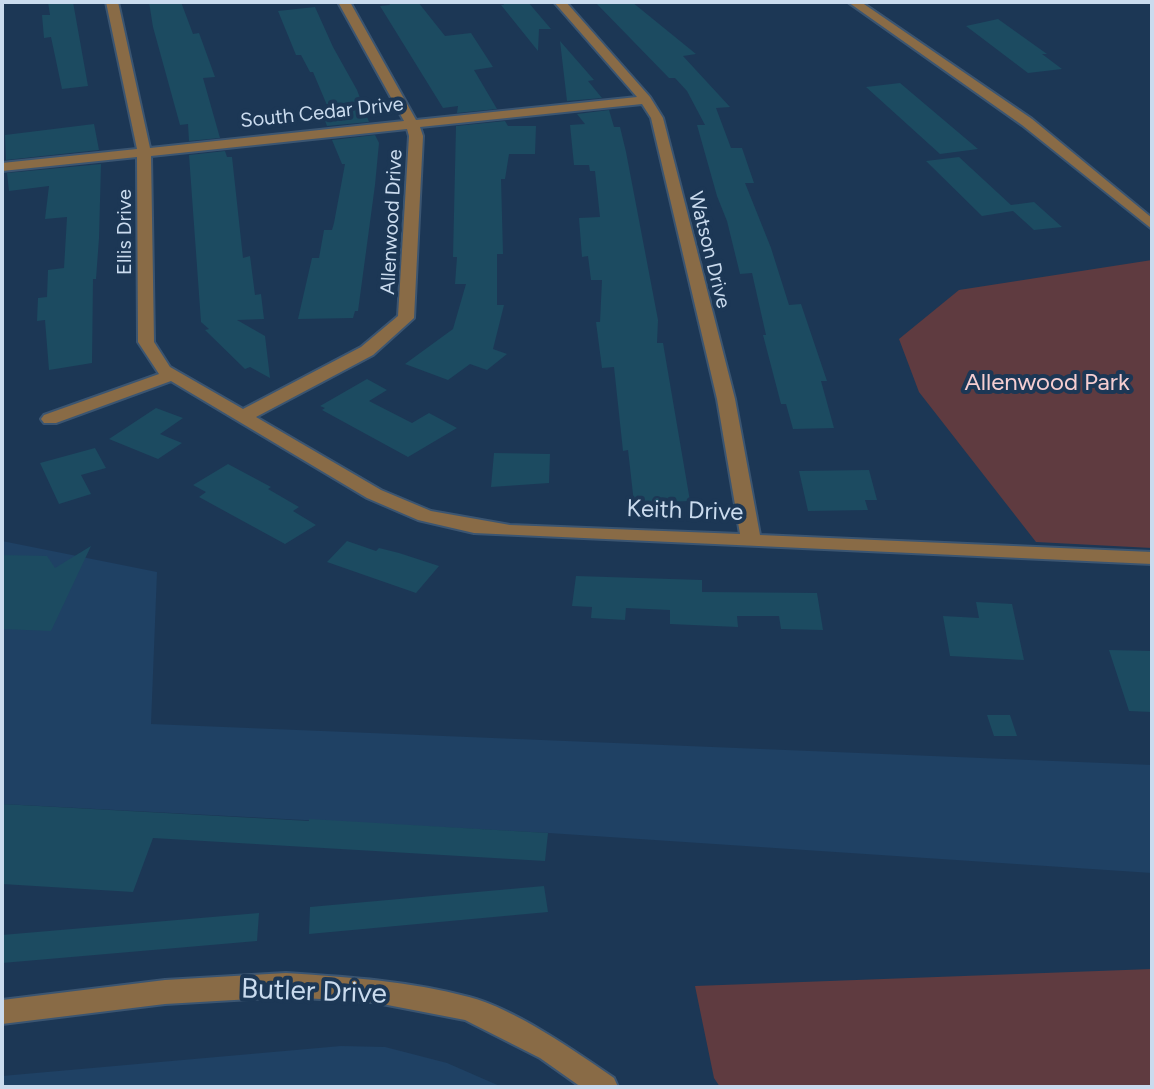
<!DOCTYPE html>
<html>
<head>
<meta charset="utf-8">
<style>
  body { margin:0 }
  #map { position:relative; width:1154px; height:1089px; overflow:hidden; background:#1c3755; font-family:Figtree,sans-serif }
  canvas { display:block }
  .frame { position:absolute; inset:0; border:4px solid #cadbee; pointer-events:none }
</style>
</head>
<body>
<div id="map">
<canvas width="1154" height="1089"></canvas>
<div class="frame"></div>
</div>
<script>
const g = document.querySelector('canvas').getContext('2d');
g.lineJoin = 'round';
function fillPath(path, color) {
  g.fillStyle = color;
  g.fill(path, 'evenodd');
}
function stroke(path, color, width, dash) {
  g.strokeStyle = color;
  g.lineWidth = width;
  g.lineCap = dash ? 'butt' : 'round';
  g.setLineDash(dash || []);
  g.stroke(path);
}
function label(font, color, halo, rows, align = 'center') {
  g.font = font + ' Figtree,sans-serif';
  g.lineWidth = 8;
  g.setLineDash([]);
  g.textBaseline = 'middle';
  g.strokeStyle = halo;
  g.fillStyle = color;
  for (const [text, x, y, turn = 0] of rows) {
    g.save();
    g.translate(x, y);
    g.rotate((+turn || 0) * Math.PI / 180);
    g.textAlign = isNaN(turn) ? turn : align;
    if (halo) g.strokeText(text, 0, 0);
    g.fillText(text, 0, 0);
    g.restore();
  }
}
const built = new Path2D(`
  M2 541 157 572 151 724 1152 765V873L549 833 2 804Z
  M341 1046 385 1047 447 1063 502 1087H2V1076Z`);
const green = new Path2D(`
  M1152 260V548L1036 542 919 392 899 339 959 290Z
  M1152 969V1087H720L714 1078 695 986Z`);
const building = new Path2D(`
  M48 2H73L88 86 62 89 51 37 44 38 42 15H50Z
  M149 2H181L193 34 199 33 215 77 203 78 220 138 189 141 188 124 180 125 153 27Z
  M388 2H418L445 36 471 33 493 67 474 70 497 109 457 113 458 106 443 108 380 6 390 5Z
  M502 2H528L551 29H539L538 51 501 5H504Z
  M595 2H632L696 54 683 56 730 107 716 108 731 148H742L754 183H745L771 248 789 305 801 304 827 381H821L834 428 793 429 786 404H781L763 335H766L752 273 740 274 727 221 717 196 697 125H705L687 91 675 78H669Z
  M315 7 333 47 357 90 369 122 327 126 321 110H329L313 72H310L301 55H296L278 11Z
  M998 19 1047 54H1042L1062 69 1028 73 966 26Z
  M560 41 594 80 588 81 602 98 567 101Z
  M900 83 978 149 940 154 866 87Z
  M609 110 614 127H620L626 152 658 320 657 343H663L690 501 634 503 628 450 623 451 614 367 602 368 596 322H600L602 280H591L588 256 582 257 579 218 600 217 595 171H590L589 165H574L570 125 585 124 577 114Z
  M505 121 508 126H536L535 154H509L505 179H501L503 254H497V305H504L493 349 507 354 487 370 470 364 448 380 405 364 453 329 466 284H455L457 257H453L456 126Z
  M94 124 99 150 6 160 5 135Z
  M375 135 379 143 375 185 358 311H355L353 318 298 319 312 258H319L324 230H332L334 223 345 164H342L332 140Z
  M225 151 227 157H232L243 258 250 256 255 295 261 294 264 319 237 320 265 336 270 378 250 367 245 369 205 330 209 329 201 322 189 155Z
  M959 157 1011 205 1034 202 1062 227 1034 230 1013 211 982 216 926 161Z
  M101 164 99 238 96 279H93L92 363 49 370 45 320 37 321 38 298 47 297 48 270 64 268 67 217 45 219 49 186 9 191 7 173Z
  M367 379 387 390 369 401 412 423 429 413 457 428 408 457 322 410 325 408 320 406Z
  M156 408 183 418 160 434 182 443 158 459 109 439Z
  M95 448 106 468 81 475 91 494 59 504 40 463Z
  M494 453 550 454 549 483 491 487Z
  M228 464 271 487 268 489 299 507 293 511 316 525 285 544 199 497 206 492 193 485Z
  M869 470 877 500H865L868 510 808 511 799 471Z
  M347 541 376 551 379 548 399 553 439 566 416 593 327 562Z
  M91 546 51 631 2 629V555L47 556 55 568Z
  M576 576 702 580V592L817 593 823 630 781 629 779 616H737L738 627 670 624V610L626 608 625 620 591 618 592 607 572 606Z
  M976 602 1012 604 1024 660 950 656 943 616 979 618Z
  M1109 650 1152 651V712L1129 711Z
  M987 715H1010L1017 736H994Z
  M2 804 309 821V819L548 833 545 861 153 838 133 892 2 884Z
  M544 886 548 912 309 934 310 907Z
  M259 913 257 941 2 963V935Z`);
const minor = new Path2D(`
  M106 2H118L150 148 404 121 338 2H350L416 120 637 97 554 2H566L650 97 663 118 735 399 760 535 1152 552V564L474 533 418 520 367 498 171 381 56 423H44L41 419 44 415 159 374 138 342 137 157 2 171V163L137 149ZM642 104 651 118 717 399 740 534 510 525 431 511 381 490 256 417 373 355 414 318 423 136 420 127ZM407 129 409 136 398 316 361 347 243 409 170 367 154 342 151 156Z
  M848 2H861L1032 119 1152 218V229L1022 125Z
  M286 973C348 977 409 981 469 997 515 1009 575 1051 614 1078L618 1087H581L540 1058 465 1020 372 1002 286 997 165 1004 2 1024V1000L165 980Z`);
const farStreetnames = [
  ["South Cedar Drive",322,113,-6],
  ["Allenwood Drive",392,222,-87],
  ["Ellis Drive",125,232,-90],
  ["Watson Drive",709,250,76]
];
const parkNames = [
  ["Allenwood Park",1047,383]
];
const streetNames = [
  ["Keith Drive",685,511,2]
];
const nearStreetnames = [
  ["Butler Drive",314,992,2]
];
fillPath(built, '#1f4164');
fillPath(green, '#5f3b40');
fillPath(building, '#1c4b61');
stroke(minor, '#3b5571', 4);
fillPath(minor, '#896b46');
label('20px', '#cadbee', '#1c3755', farStreetnames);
label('24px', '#f6ced1', '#1c3755', parkNames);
label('24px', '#cadbee', '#1c3755', streetNames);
label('28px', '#cadbee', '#1c3755', nearStreetnames);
</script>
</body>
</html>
